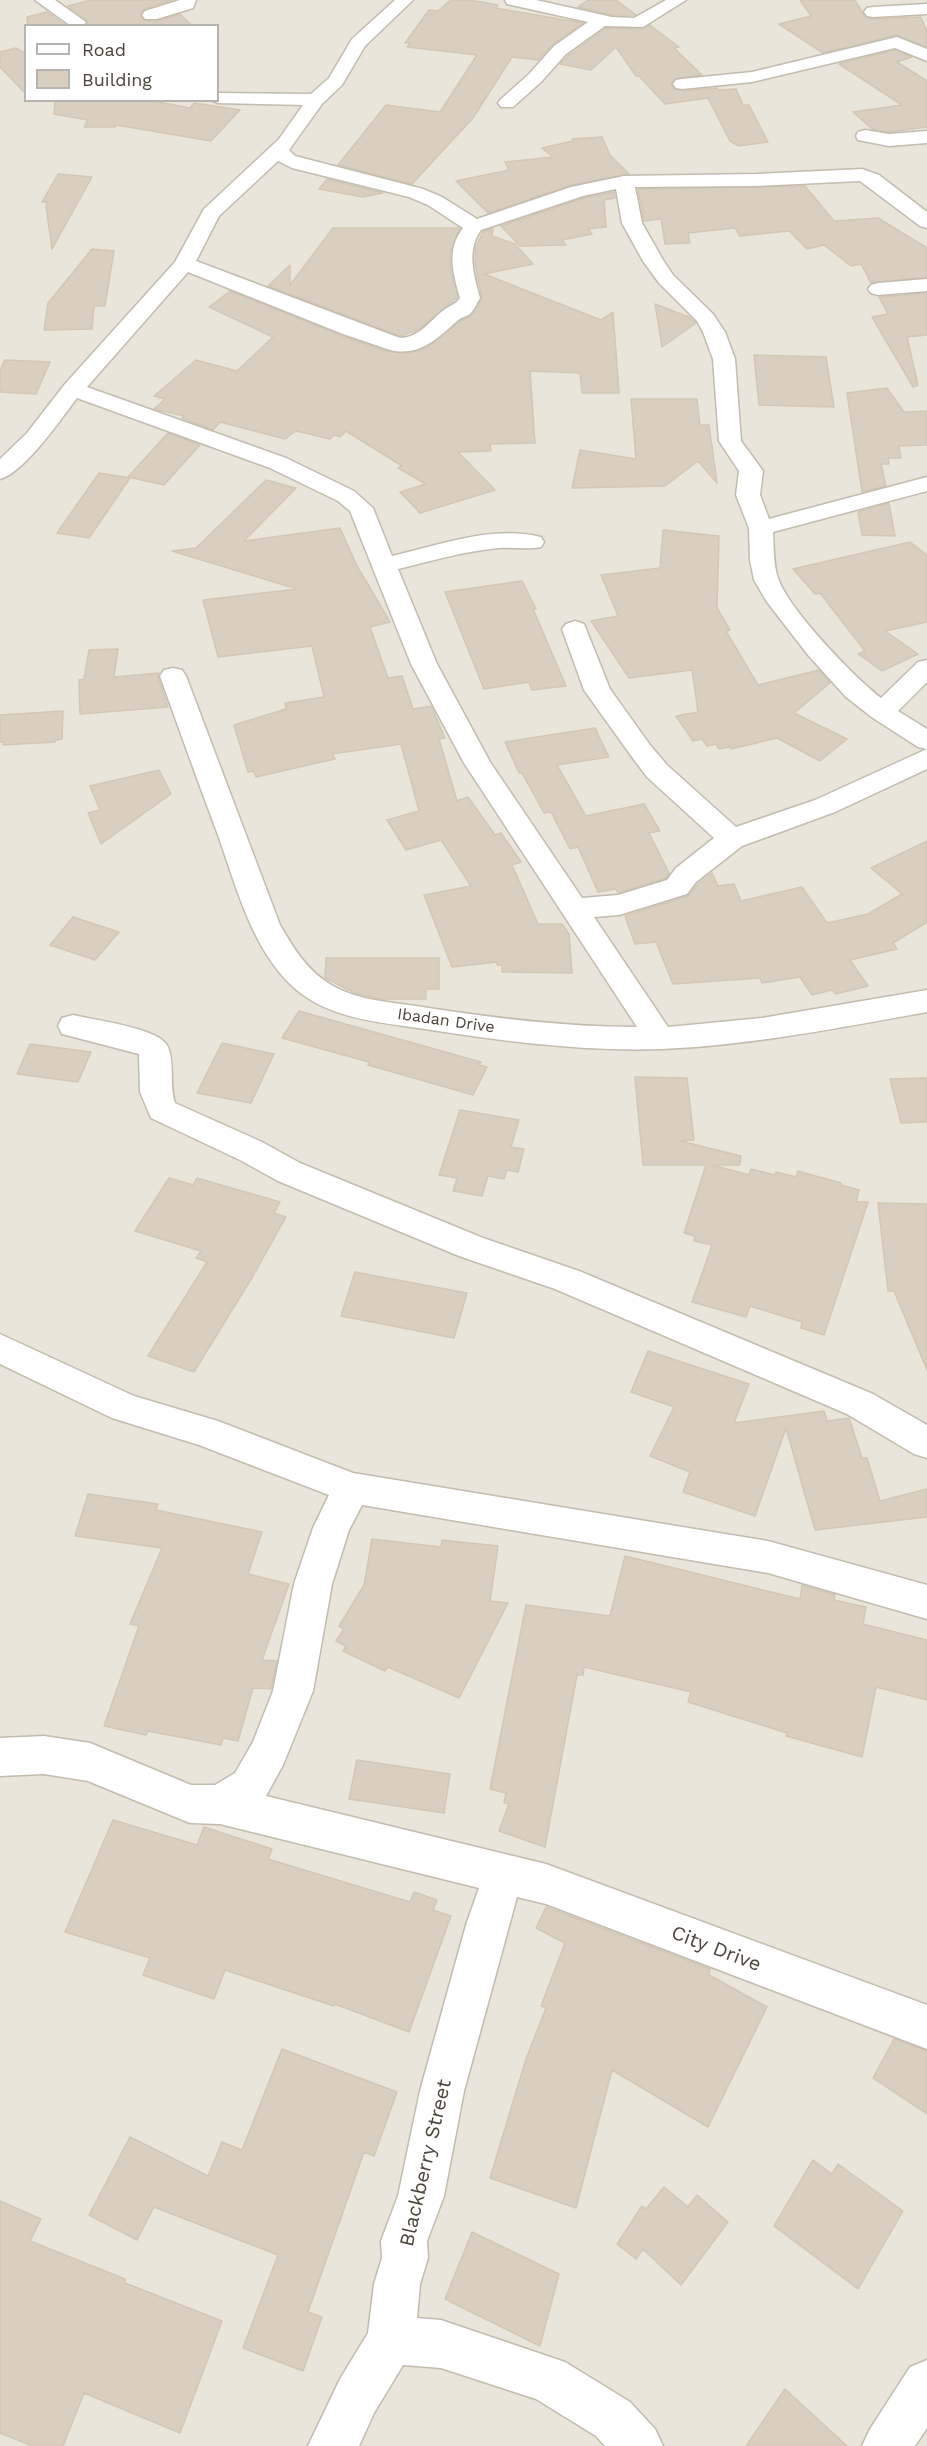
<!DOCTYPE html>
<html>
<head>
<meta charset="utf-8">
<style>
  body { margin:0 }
  #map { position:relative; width:927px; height:2446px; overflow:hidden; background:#f6f3ec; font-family:"Work Sans",sans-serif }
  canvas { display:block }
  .legend { position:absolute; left:24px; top:24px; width:195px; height:78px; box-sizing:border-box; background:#fff; border:2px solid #b7b4b0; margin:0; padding:8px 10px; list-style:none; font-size:18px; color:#4b4439 }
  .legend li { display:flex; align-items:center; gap:12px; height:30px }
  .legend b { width:30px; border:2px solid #b7b4b0 }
</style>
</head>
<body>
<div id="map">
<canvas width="927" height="2446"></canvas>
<ul class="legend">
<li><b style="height:8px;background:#fff"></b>Road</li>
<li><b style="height:16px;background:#d8cfc1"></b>Building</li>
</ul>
</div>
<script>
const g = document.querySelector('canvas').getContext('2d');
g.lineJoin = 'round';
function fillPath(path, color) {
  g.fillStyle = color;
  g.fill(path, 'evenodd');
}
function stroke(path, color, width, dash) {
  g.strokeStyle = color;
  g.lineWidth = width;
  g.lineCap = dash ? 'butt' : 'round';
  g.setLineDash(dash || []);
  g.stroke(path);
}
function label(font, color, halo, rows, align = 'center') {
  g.font = font + ' "Work Sans",sans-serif';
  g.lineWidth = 5;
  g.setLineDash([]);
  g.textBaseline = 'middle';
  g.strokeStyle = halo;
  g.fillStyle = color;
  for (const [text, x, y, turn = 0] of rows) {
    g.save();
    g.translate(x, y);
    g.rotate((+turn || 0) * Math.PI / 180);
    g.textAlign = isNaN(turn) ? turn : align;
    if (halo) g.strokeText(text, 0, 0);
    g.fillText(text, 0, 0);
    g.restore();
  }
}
const residential = new Path2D(`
  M0 0H927V2446H0ZM26 26H218V100H26Z`);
const building = new Path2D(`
  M92 0H172L144 9 140 16 145 21H157L180 14 192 26H86L87 20 68 6Z
  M451 0H470L498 5 495 8 583 23 553 44 538 60 512 57 473 118 412 184 338 165 386 105 440 112 477 55 407 47 410 43H405L429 10 438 11Z
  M588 0H616L636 15H612L578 7Z
  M800 0H855L865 17 873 19 921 17 927 32V47L896 35 823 53 779 24 811 16Z
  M47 12 66 26H28L27 17Z
  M650 25 679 47 674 48 702 75 676 78 671 84 674 89 682 91 717 88 719 90 736 89 743 105H749L768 142 739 146 730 141 708 98 665 104 639 76H636L616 47 591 70 560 64 568 56 606 28 643 29Z
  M16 48 26 54V94L0 67V52Z
  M895 50 912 57 897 62 927 81V127L889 132 872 129 853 112 902 105 839 64Z
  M55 100H148L190 108 194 103 240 110 211 141 116 125 115 127H84L88 120 54 114Z
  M602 137 610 155 629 174 571 185 488 213 456 181 509 170 505 162 553 157 542 148 573 141 572 139Z
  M58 174 92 177 52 249 46 206 48 202H42Z
  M327 179 383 193 363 197 319 189Z
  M805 186 834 221 878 218 927 248V277L871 283 861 264 851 266 824 245 807 249 789 231 740 236 735 228 688 233 690 243 665 244 661 219 644 221 638 189Z
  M614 192 615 198 604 200 606 227 588 229 592 234 562 240 566 245 520 246 501 226 584 198Z
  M333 228H460L450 253 451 271 458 297 418 330 400 336 268 286 290 265V285Z
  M493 228 492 236 515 244 533 264 484 274 601 320 613 312 619 393H582L580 373 530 371 535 443 490 444 491 451 458 452 495 490 420 513 400 492 426 484 398 468 402 466 346 431 340 437 334 435 330 439 296 431 285 439 220 422 213 430 182 418 184 416 154 409 165 399 154 396 196 360 237 371 273 337 209 307 230 291 342 336 389 352 410 353 428 347 460 321 471 316 479 305 482 297 475 263 476 247 483 232Z
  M92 249 114 251 105 306H94L92 329 44 330 48 303Z
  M927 293V335L907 337 918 385 913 387 872 317 888 314 879 297Z
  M655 304 689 317 696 323 662 347Z
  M754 355 826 357 834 407 759 405Z
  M5 360 50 362 36 394 0 392V370Z
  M887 388 904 412 927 411V445L899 446 901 458H888L889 464H881L886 486 862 492 847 393Z
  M631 399H697L700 425H709L717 483 698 461 665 486 572 488 580 450 636 459Z
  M168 433 200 445 164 485 128 477Z
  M99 473 130 478 89 538 57 533Z
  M266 480 296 488 244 541 340 528 357 566 390 622 370 627 388 678 402 676 413 709 431 706 445 738 439 739 457 801 468 797 495 835 501 833 521 862 512 865 538 924H562L569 934 572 973 502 972V965H497V962L452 967 424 895 471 886 441 840 406 850 387 820 419 811 401 744 332 754 335 759 256 777 253 771 248 772 234 725 286 709 285 703 324 697 312 646 218 657 203 600 297 589 172 551 196 548Z
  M889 503 895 536 862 535 858 512Z
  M663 530 719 536 717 608 730 630 726 631 758 685 819 670 830 683 794 713 847 739 820 761 777 738 731 749 730 747 719 749 716 744 707 746 702 739 693 741 676 716 698 712 692 670 629 678 591 621 618 616 601 575 660 568Z
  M910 542 927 555V622L885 631 918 654 882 671 858 654 865 651 820 593 815 594 793 569Z
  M522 581 536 609H533L566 686 532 690 529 682 484 689 445 592Z
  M118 649 114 677 159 673 158 677 168 707 80 714 79 680 84 679 89 650Z
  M63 711 62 739 56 740 55 742 3 745 4 742H0V715Z
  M595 728 609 757 557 765 586 816 644 804 660 831 649 833 669 873 666 878 618 893 616 889 598 892 578 847 570 849 551 812 544 813 522 773H519L505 742Z
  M159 770 171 794 101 844 88 813 100 810 90 786Z
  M927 841V922L893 943 897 949 850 960 868 986 836 994 832 990 812 995 800 977 762 983 760 978 673 984 656 942 635 944 625 916 688 896 698 884 712 873 718 886 734 884 741 901 802 887 827 923 868 914 902 894 871 868Z
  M73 917 119 932 95 960 50 945Z
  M326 958H439V989H426V999H382L355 993 325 978Z
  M299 1011 481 1062 479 1065 487 1067 473 1095 368 1065 369 1062 282 1038Z
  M222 1043 274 1054 251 1103 197 1093Z
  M30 1044 91 1052 78 1082 17 1074Z
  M635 1077 687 1078 694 1140 680 1141 741 1156 740 1165H712L749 1175 751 1169 775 1175 776 1172 796 1177 798 1171 841 1183V1185L859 1190 856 1202H868L824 1335 801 1328 802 1322 750 1306 746 1317 692 1302 712 1245 694 1241 695 1236 684 1233 706 1165H643Z
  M927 1078V1122L901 1123 890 1079Z
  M460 1110 519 1120 511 1147 524 1149 518 1172 507 1170 504 1179 488 1176 482 1196 453 1191 457 1178 439 1175Z
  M169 1178 193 1185 197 1178 280 1202 274 1213 286 1217 253 1276 194 1372 148 1356 207 1262 196 1258 201 1251 135 1231Z
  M878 1203 927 1204V1370L894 1291H888Z
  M355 1272 467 1293 454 1338 341 1316Z
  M648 1351 749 1384 734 1423 824 1411 827 1421 849 1418 862 1458H867L880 1501 927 1489V1517L815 1530 786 1428 755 1516 683 1492 690 1472 650 1456 674 1407 631 1392Z
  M88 1494 158 1504 156 1510 262 1532 248 1574 289 1584 262 1660 277 1661 271 1689 253 1688 238 1741 223 1738 221 1745 148 1731 146 1735 104 1726 139 1626 130 1624 162 1548 75 1536Z
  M372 1539 441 1547 442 1540 498 1546 490 1601 508 1603 459 1698 388 1667 385 1671 343 1651 346 1646 336 1641 344 1629 339 1626 364 1585Z
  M625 1556 800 1599 802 1585 835 1595 834 1600 866 1607 863 1624 927 1640V1700L876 1687 862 1757 786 1736 787 1733 688 1702 691 1692 584 1667 583 1675H577L545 1847 499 1831 509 1804 504 1803 506 1793 490 1789 526 1605 610 1616Z
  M357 1760 450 1774 444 1813 349 1799Z
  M113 1820 197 1845 204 1827 272 1849 268 1859 410 1902 414 1892 437 1900 433 1910 451 1916 409 2032 335 2004 334 2006 225 1970 214 1999 143 1975 150 1958 65 1932Z
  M546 1907 710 1969 709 1975 767 2007 708 2127 612 2070 576 2208 490 2178 526 2059 546 2008 541 2006 565 1943 536 1928Z
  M894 2039 927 2051V2114L873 2078Z
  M282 2049 397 2092 374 2156 364 2152 308 2312 322 2317 303 2371 243 2348 278 2255 154 2207 137 2240 89 2215 130 2137 208 2176 222 2142 242 2150Z
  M813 2160 832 2174 838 2164 903 2211 858 2289 774 2226Z
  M664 2187 688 2207 697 2195 728 2222 681 2285 643 2249 636 2259 617 2244 642 2206 646 2209Z
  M0 2201 41 2219 30 2241 125 2279V2283L222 2321 180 2433 84 2393 63 2446H32L0 2433Z
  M472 2232 559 2274 540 2346 445 2299Z
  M785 2389 847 2446H746Z`);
const minor = new Path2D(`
  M35 0H55L86 22 83 26H71Z
  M180 0H196L193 8 157 19H145L142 15 145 11Z
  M395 0H413L365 46 342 85 322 104 289 150 295 156 423 189 442 197 477 219 571 187 624 176 756 174 862 169 879 175 927 212V228L920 226 860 181 756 186 635 187 642 223 663 260 673 275 713 314 725 332 735 359 741 441 763 471 760 495 769 519 927 477V491L773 532C774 547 773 564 778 578 788 609 855 678 881 698L918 662 927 660V682L898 711 927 729V749L918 747 873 718 846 697 808 655 767 602 754 580 750 560 749 528 736 495 739 471 719 441 713 359 703 332 697 321 659 283 643 261 622 223 616 189 583 196 481 230C466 251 474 275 480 298 477 303 474 310 470 314 466 317 461 317 457 321 437 339 419 357 390 350L343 334 188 272 87 387 286 458 354 491 373 508 392 556C440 545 492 525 541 537L544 542 541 547C527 550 513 547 499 548 465 551 431 561 398 569L437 664 490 762 582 898 618 895 667 880 676 868 714 838 647 777 632 757 584 690 562 629 566 624 575 621 584 624 610 689 650 745 667 765 736 827 815 800 927 749V769L835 812 742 846 696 882 687 894 619 915 594 917 668 1027 762 1018 927 990V1012C839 1028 751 1045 662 1049 583 1052 503 1041 425 1029 379 1022 326 1019 291 985 251 946 236 886 218 835 198 782 179 729 160 676L164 670 173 668 182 670 186 676 280 925C294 949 308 972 333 986 360 1001 392 1002 422 1007 493 1018 565 1027 637 1027L464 763 411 664 350 511 338 501 270 468 77 398C61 419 24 473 0 479V459L27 433 65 384 175 262 204 209 279 139 303 105 218 103 211 100H218V93L311 94 329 78 352 39ZM278 161 292 168 409 197 428 205 463 228C446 250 453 273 460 298 455 305 451 305 444 310 429 321 421 337 400 338L196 261 219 216Z
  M505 0H536L612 17 634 18 666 0H686L643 27 605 26 566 54 541 82 513 107H501L498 103 501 99 529 74 554 46 588 22 507 4Z
  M927 4V14L873 17 867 16 864 12 867 8 873 7Z
  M897 37 927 49V61L895 48 752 82 682 89 676 88 673 84 676 80 682 79 752 72Z
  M865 130 889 134 927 131V143L889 146 858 140 856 136 858 132Z
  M927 279V291L878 295 871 293 868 289 871 285 878 283Z
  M73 1015C93 1020 161 1028 168 1047 175 1064 169 1085 175 1103L262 1142 300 1163 483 1238 579 1271 873 1394 927 1425V1458L914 1454 847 1414 555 1289 459 1256 278 1181 240 1160 151 1118 140 1092 139 1054 62 1034 58 1026 62 1018Z
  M0 1334 134 1396 218 1421 353 1473 768 1541 927 1585V1619L768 1573 362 1505 349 1530 332 1584 313 1691 283 1765 266 1796 546 1864 927 2005V2049L546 1904 517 1897 464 2091 444 2196 427 2241 428 2258 420 2284 417 2318 441 2320 565 2362 630 2402 655 2429 663 2446H605L596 2436 536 2399 441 2368 403 2365 374 2413 359 2446H308L340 2379 368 2333 374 2284 382 2258 381 2241 398 2196 420 2091 466 1925 479 1888 220 1824 190 1823 88 1781 44 1774 0 1776V1738L44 1736 90 1743 191 1785H215L235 1773 253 1742 273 1691 294 1584 313 1528 329 1495 199 1445 112 1418 0 1364Z
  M927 2360V2428L915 2446H862L870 2429 910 2367Z`);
const streetNames = [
  ["Ibadan Drive",446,1021,8]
];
const nearStreetnames = [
  ["City Drive",716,1949,21],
  ["Blackberry Street",426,2163,-77]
];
fillPath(residential, '#eae5da');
fillPath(building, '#d8cfc1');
stroke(building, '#d3c7b4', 1.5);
stroke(minor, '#c2bbae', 3);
fillPath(minor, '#fff');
label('16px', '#4b4439', '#fff', streetNames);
label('20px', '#4b4439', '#fff', nearStreetnames);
</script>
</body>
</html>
